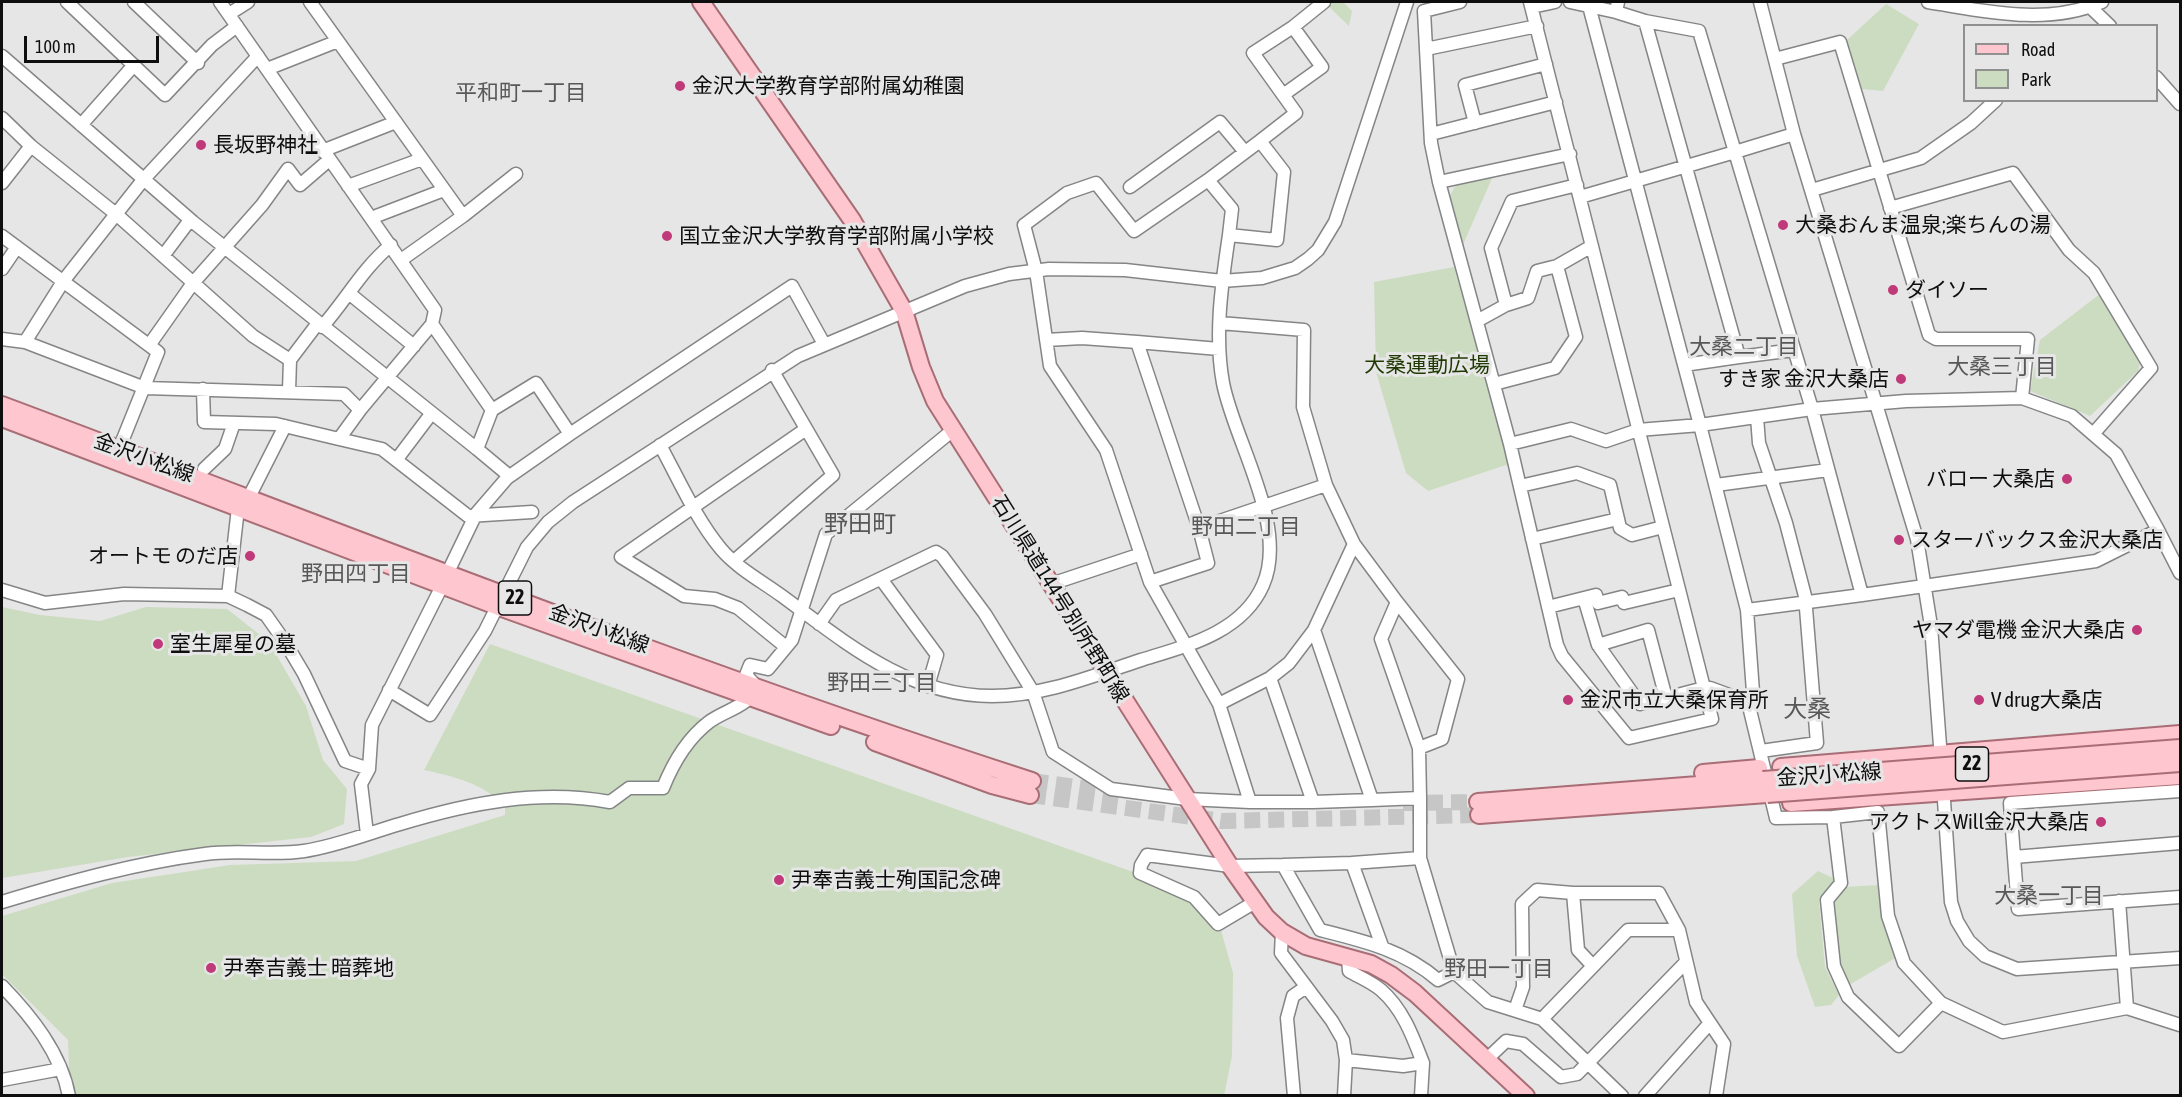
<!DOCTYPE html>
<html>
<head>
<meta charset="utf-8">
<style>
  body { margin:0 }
  #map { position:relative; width:2182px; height:1097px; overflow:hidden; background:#e6e6e7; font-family:"Asap Condensed",sans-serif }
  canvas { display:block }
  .frame { position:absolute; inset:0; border:3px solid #0e0e0e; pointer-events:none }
  .legend { position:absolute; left:1963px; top:24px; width:195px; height:78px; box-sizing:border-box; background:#e6e6e7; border:2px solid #909090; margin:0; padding:8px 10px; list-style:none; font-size:18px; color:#0e0e0e }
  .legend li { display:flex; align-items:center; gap:12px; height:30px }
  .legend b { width:30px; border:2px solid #909090 }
  .scale { position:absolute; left:24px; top:36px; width:135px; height:27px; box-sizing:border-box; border:3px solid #0e0e0e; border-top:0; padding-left:8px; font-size:18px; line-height:21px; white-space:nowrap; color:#0e0e0e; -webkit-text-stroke:4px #e6e6e7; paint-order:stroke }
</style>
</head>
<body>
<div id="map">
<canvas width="2182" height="1097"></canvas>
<div class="frame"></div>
<ul class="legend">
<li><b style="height:8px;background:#fec6ce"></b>Road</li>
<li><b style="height:16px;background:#ccdcc0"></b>Park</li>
</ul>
<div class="scale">100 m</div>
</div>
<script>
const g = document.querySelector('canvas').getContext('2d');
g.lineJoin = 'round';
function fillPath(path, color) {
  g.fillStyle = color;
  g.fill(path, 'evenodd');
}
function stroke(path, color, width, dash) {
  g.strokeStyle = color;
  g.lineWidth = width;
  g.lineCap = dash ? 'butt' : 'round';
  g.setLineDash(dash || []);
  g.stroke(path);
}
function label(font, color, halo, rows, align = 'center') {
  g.font = font + ' "Asap Condensed","Noto Sans JP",sans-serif';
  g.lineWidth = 6;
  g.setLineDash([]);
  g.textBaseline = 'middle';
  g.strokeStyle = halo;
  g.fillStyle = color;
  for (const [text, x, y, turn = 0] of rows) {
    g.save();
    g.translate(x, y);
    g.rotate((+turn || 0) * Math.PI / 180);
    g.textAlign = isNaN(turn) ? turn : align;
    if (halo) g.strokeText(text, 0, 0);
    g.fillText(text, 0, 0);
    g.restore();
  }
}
const green = new Path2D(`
  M1324 2H1343L1352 11 1349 26Z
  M1886 4 1919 24 1883 91 1862 89 1847 40Z
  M1493 176 1462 247 1449 197 1457 183Z
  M1454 267 1509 464 1428 491 1406 473 1376 372 1374 282Z
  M2101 293 2140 363 2138 371 2090 416 2030 391 2040 340Z
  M2 607 40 615 100 621 146 607 227 609 269 642 306 706 323 760 347 789 344 824 311 837 128 857 2 878Z
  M490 644 1153 879 1168 892 1216 912 1233 973 1232 1056 1224 1096 70 1095 68 1040 2 974V916L112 883 230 865 356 861 505 815V806C482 783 455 777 424 770Z
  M1818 871 1833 878V885L1819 901 1825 967 1839 995 1831 1005 1815 1007 1797 956 1792 894Z
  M1879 885 1883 918 1897 957 1844 988 1828 907 1844 887Z`);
const majorTunnel = new Path2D(`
  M1032 781 1126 794
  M1030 795 1222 821 1479 815
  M1403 803 1478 802`);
const minor = new Path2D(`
  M67 2 165 95 212 45 237 26
  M134 2 198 63
  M310 2 463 216 516 174
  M1460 2 1424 11 1431 143 1439 182 1510 444 1557 645 1562 656 1629 738 1712 719 1704 688 1666 698 1648 630 1598 645 1584 598
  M1530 2 1704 688H1710L1748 702 1753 692 1747 610 1700 425 1812 409 1906 401 2022 398 2028 339H1936L1929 335 1840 42 1775 59
  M1570 2 1616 12
  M1618 2 1616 12 1645 21 1739 357 1794 350
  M1760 2 1794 134 1917 539 1931 626 1941 759
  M1928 2C1985 11 2046 26 2102 2
  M2085 2 2110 26
  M1532 7 1555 2
  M229 14 248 2
  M1293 27 1324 2
  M1426 49 1537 26
  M2 56 193 222 477 449 492 410 432 324
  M267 69 338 41
  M2156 77 2180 104
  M2 118 31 146 116 214 253 336 290 360
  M1475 123 1465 85 1546 64
  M81 125 134 65
  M1431 134 1556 102
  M322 151 396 122
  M1208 180 1134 231 1096 183 1067 193 1024 225 1036 271 1050 366 1106 450 1150 582 1219 704 1270 678 1289 663 1314 630 1372 800 1420 798V858
  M1439 182 1570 154
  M2 183 31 146
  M348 186 422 159
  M1130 187 1220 122 1245 152
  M1812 190 1921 158 1971 123 1996 100
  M1580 197 1735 152 1699 31 1645 21
  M1890 208 2013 173 2069 250 2094 273 2151 368 2094 433
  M371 218 444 190
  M1229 235 1232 209 1208 180 1260 141
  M2 236 158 352 119 449
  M163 256 190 220
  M401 260 463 216
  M2 269 17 247
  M350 294 414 346
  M1506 305 1528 298 1537 271 1557 266
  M1477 321 1506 305 1491 248 1512 201 1577 185
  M1220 323 1304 330 1303 407 1326 485
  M322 327C346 300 363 268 391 245
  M2 339 25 342 145 388 344 394 360 410 432 324 435 310 220 2
  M1046 340 1082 338 1137 342 1199 528
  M25 342 64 280 143 180 258 56
  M1137 342 1219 349
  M150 344 193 283 262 205 288 169 300 185 329 160
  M1684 365 1739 357
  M1494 384 1555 368 1576 337 1557 266 1592 246
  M203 389 204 422 276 424 339 439
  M289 391 290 360 318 323
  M360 410 339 439 382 449 468 516 532 512
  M492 410 536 383 570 434 507 478
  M1757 417 1759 443 1786 523 1805 596 1817 743 1761 751
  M570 434 792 286 824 344
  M1510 444 1571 429 1606 441 1638 430 1700 425 1589 6
  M660 445C679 480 696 519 721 549 737 568 763 582 782 596 846 643 908 696 992 696 1044 696 1092 676 1141 660 1186 646 1242 633 1263 585 1289 526 1234 441 1223 383 1214 334 1222 283 1229 235L1277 240 1284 172 1260 141 1296 113 1253 53 1293 27 1322 67 1283 95
  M397 459 431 414
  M204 469 225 449 234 423
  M1716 485 1828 470
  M1520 486 1577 473 1610 485 1618 519
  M249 497 285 426
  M2158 530 2180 573
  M1532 539 1618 519 1620 528 1632 535 1663 527
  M1354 544 1397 602 1381 639 1419 748 1442 739 1458 679 1397 602
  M734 561 833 475 772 370
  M448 572 476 514 507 478V474L477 449
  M881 579 937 655 928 686
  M1150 582 1208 563 1199 528 1326 485 1354 544 1314 630
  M1051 584 1141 554
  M2 590 45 603 124 594 228 596 247 605 266 615 285 642 304 674 345 761 369 769
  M1862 595 2096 561 2158 530 2116 454 2072 416 2022 398
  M228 596 238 508
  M1548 607 1596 595 1598 603 1622 597 1624 603 1679 590
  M1747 610 1862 595 1812 409 1735 152 1794 134
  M819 624 836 600 936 552 942 556 985 614 1033 692 1053 752 1111 789 1187 799 1250 802
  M1598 645 1640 704 1666 698
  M786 647 738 608 715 599 684 596 621 557 806 429
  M389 690 430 715 485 631 527 547 548 522 573 502 798 356 965 286 1009 274 1049 269 1125 270 1222 281 1262 278 1295 268 1308 259 1318 250 1335 222 1407 2
  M1748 702 1776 818 1833 817
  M1219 704 1250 802H1313L1270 678
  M1419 748 1420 798
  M1943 786 1951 902 1957 921 1969 941 1985 956 2017 969 2180 958
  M2180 791 2010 803 2014 857 2180 843
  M1313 802 1372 800
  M367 834 361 784 369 769 372 725 443 584
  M2014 857 2018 909 2180 897
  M1352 863 1420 858 1454 972
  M1283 865 1352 863 1382 946
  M1573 893 1578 950 1593 966
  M2119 901 2127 1008 2180 1025
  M2 902C68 882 136 863 205 854 237 849 272 856 304 851 337 846 369 833 400 824 469 803 539 789 610 802L629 788H663C673 763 688 738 709 722 725 710 748 707 757 687L746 675 750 665 768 669 792 640 826 534 953 430
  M1255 902 1218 924 1194 897 1140 873 1141 865 1147 855 1230 866 1283 865 1320 930C1364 941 1403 950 1438 980L1454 972 1488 1002 1542 1019 1622 1096
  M1282 932 1281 953 1332 1021 1343 1040 1346 1060 1344 1096
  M1348 958 1349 971C1359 977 1372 982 1381 990 1403 1009 1413 1037 1423 1063
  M2 986C31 1016 61 1053 69 1096
  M1941 1003 1899 1046 1848 997 1834 966 1827 900 1841 883 1833 817 1878 812 1888 916 1904 963 1941 1003 2003 1032 2127 1008
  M1515 1010 1523 987 1522 904 1537 890 1573 893H1659L1679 930 1696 1002 1724 1044 1716 1096
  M1542 1019 1628 930H1679
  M1488 1058 1506 1041 1523 1044 1561 1077 1577 1074 1686 962
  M1346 1060 1403 1066 1423 1063 1421 1096
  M2 1080 61 1069
  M1294 1096 1287 1018 1293 996 1306 987
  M1645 1096 1710 1023`);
const major = new Path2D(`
  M701 2 852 220 904 311 921 367 935 401 1230 866 1266 917 1282 932 1306 946 1371 964 1391 975 1415 993 1526 1096
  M2 405C344 533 684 669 1032 781
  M2 418 499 607 831 726
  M875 742 992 785 1030 795
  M1781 767 2180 734
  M1703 773 1759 768
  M1478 802 1763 780
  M1791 803 2180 776
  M1479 815 1767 794`);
const majorBridge = new Path2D(`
  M1763 780 2180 748
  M1767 794 2180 763`);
const markers = [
  [680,86,6,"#c03979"],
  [201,145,6,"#c03979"],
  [1783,225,6,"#c03979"],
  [667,236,6,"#c03979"],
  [1893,290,6,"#c03979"],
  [1901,379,6,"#c03979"],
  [2067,479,6,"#c03979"],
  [1899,540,6,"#c03979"],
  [250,556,6,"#c03979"],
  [2137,630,6,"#c03979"],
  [158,644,6,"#c03979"],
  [1568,700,6,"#c03979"],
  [1979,700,6,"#c03979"],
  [2101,822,6,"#c03979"],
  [779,880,6,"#c03979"],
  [211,968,6,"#c03979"]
];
const shields = [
  [515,598,33],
  [1972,764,33]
];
const shieldNames = [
  ["22",515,598],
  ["22",1972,764]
];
const poiNames = [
  ["金沢大学教育学部附属幼稚園",692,86],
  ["長坂野神社",213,145],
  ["大桑おんま温泉;楽ちんの湯",1795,225],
  ["国立金沢大学教育学部附属小学校",679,236],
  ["ダイソー",1905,290],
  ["すき家 金沢大桑店",1889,379,"right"],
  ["バロー 大桑店",2055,479,"right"],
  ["スターバックス金沢大桑店",1911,540],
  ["オートモ のだ店",238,556,"right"],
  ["ヤマダ電機 金沢大桑店",2125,630,"right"],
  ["室生犀星の墓",170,644],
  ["金沢市立大桑保育所",1580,700],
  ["V drug大桑店",1991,700],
  ["アクトスWill金沢大桑店",2089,822,"right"],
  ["尹奉吉義士殉国記念碑",791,880],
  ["尹奉吉義士 暗葬地",223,968]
];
const parkNames = [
  ["大桑運動広場",1427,365]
];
const streetNames = [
  ["金沢小松線",144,458,20],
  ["石川県道144号別所野町線",1060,599,58],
  ["金沢小松線",599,629,20],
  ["金沢小松線",1829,775,-4]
];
const neighbourhoodNames = [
  ["平和町一丁目",521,93],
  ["大桑二丁目",1744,347],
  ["大桑三丁目",2002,367],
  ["野田二丁目",1246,527],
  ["野田四丁目",356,574],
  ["野田三丁目",882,683],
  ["大桑一丁目",2049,896],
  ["野田一丁目",1499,969]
];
const quarterNames = [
  ["野田町",860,524],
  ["大桑",1807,709]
];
fillPath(green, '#ccdcc0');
stroke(majorTunnel, '#c6c6c6', 16, [16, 8]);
stroke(minor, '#848586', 15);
stroke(major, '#a96d75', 20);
stroke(minor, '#fff', 12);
stroke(major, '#fec6ce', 16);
stroke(majorBridge, '#a96d75', 20, []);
stroke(majorBridge, '#fec6ce', 16);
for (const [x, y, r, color] of markers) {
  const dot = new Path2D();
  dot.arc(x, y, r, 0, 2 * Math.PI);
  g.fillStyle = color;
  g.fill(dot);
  stroke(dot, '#e6e6e7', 2);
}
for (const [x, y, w] of shields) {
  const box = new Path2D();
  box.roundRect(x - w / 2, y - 17, w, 34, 4.5);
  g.fillStyle = '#e6e6e7';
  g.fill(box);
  stroke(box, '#0e0e0e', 1.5);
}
label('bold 20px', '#0e0e0e', null, shieldNames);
label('21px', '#0e0e0e', '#e6e6e7', poiNames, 'left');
label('21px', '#1f3900', '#e6e6e7', parkNames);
label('21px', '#0e0e0e', '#e6e6e7', streetNames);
label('22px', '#585859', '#e6e6e7', neighbourhoodNames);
label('24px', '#585859', '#e6e6e7', quarterNames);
</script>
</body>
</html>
